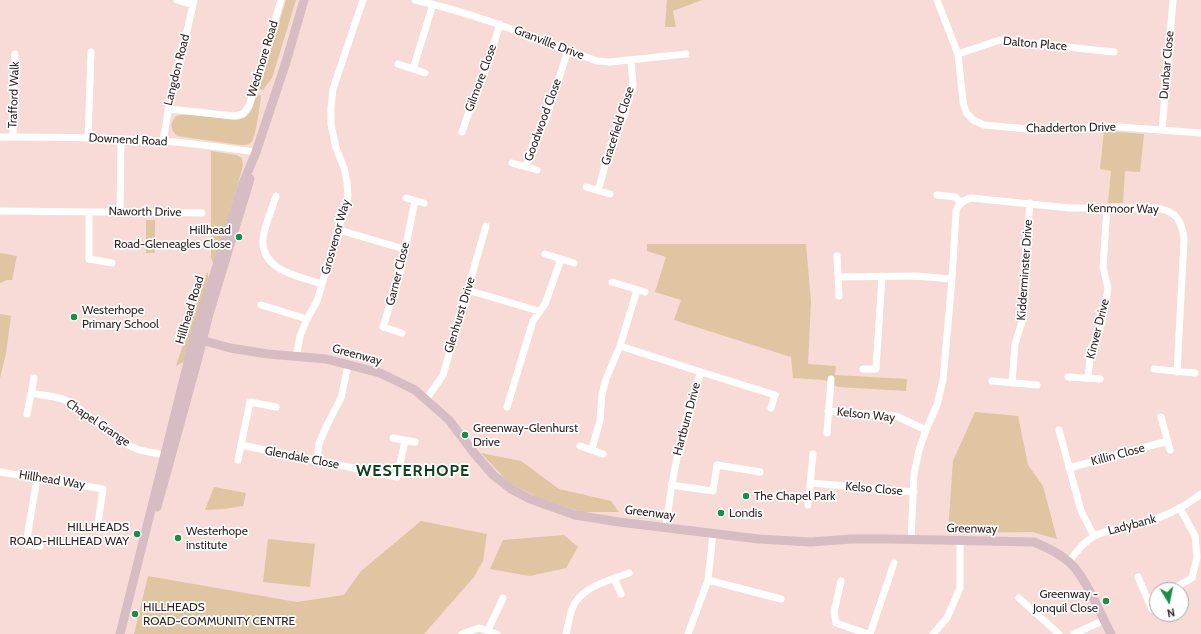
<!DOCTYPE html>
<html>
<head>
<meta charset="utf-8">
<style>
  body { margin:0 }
  #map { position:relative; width:1201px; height:634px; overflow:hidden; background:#f8dad7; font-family:Cabin,sans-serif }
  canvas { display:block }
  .north { position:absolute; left:1149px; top:582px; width:40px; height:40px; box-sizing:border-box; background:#fff; border:1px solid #aca8a7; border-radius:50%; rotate:170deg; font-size:11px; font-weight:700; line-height:16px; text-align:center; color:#302524 }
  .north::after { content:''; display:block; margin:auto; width:14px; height:18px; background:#1b8d47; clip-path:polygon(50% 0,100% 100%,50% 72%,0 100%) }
</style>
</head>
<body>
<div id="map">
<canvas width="1201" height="634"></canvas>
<div class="north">N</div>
</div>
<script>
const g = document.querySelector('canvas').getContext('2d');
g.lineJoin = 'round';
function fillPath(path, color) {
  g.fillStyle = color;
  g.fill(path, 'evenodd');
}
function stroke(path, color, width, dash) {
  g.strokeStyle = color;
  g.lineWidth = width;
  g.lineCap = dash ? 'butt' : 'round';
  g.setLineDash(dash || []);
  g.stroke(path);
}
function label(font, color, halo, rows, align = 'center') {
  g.font = font + ' Cabin,sans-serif';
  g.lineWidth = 3.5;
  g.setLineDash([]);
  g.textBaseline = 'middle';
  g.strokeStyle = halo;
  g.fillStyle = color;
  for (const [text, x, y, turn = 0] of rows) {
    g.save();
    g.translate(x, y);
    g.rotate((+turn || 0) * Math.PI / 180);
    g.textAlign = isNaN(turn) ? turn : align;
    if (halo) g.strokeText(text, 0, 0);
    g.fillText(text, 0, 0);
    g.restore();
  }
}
const green = new Path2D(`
  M286 0H296L272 78 263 90 259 89Z
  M667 0H702L673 11 676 27H665Z
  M257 94 261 96C260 104 256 136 252 141 250 145 245 145 240 145L177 136 173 131 171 124 176 116 186 114 237 120C252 117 252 108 257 94Z
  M1104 131 1144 134 1140 172 1125 171 1123 203H1108L1111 171 1100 169Z
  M211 151 236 155 242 158 243 166 214 265 211 258Z
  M146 220H155V253H146Z
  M647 244H806L811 302 808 364 836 366 835 375 907 379 906 391 838 387 824 380 793 378 791 357 674 320 681 300 655 292 666 257 647 251Z
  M0 253 17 256 12 280H7L0 283Z
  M207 272 209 279 185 361 176 366Z
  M0 314 11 316 6 353 0 378Z
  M975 412 1018 416 1028 465 1043 486 1057 539 1032 532 948 533 953 461Z
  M481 453 521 461 559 489 611 501 619 512H581L539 498 509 483Z
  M214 487 246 493 243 506 224 509 205 510Z
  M421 521 487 534 483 561 474 577 424 634H134L148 576 297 602 344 595 361 571Z
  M564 535 578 547 566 568 530 576 490 569 503 540Z
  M268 539 315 544 310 587 263 582Z`);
const street = new Path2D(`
  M177 0 193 5
  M415 0C478 14 537 39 597 61L610 62 686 54
  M937 0 958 54 963 102 966 112 973 120 984 125 1039 130 1096 127H1120L1201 133
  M958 54 1000 40 1114 52
  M398 64 425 73
  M413 69 433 4
  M168 109 234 116 243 114 249 106 281 0
  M1162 130 1173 0
  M462 132 470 109 482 80 500 24
  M0 137C54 137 108 137 162 141 193 143 225 148 256 152
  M13 137 15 54
  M88 138 91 52
  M163 141 173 83 185 40 194 0
  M512 163 537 170
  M526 167 533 143 545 122 568 50
  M586 187 610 194
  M598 191 611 144 624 116 633 86 631 60
  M937 195 955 197 961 203
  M276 196C272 209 265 224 263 238 260 271 299 276 322 284
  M406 198 424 203
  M0 211 202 213
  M89 212V259L112 263
  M120 212 121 139
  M339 230 404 249
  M545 254 574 263
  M837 256 839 296
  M838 277 916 276 952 279
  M612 282 645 292
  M467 290 539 311
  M261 305 307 319
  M402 333 383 327 401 269 415 201
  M620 346 701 372C683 422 672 474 666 527
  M296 357 300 336 307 319 317 301 348 197 347 182 344 168 336 148 331 124V108L333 89 363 0
  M863 369H876L882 276
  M1154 369 1195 373
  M701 372 775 395 771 408
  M1068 377 1100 379
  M1088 378 1091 349 1102 323 1108 288 1103 267 1107 208
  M992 381 1037 385
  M1012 383 1015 344 1023 319 1026 285 1024 268 1030 203
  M31 393C41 395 55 396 65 400 91 413 109 438 137 449 145 452 156 453 164 455
  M426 400 443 375 486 226
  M276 407 250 402 241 445 397 477 405 441
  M507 407 533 321 545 304 561 259
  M828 411 896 416 926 430
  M27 414 34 378
  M1161 417 1170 450
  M1059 430 1081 511 1094 536
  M827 433 831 379
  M393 438 415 442
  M580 446 603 454
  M592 449 600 420 602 394 606 379 620 346 637 290
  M238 460 241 445
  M317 461 319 443 328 423 341 398 348 365
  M1069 468 1168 441
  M0 472 103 489 98 523
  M37 478 26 544 40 546
  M811 483 914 492
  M671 485 713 491 717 465 760 472
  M808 505 813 454
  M911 539 914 474 919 450 926 430 937 405 943 380 952 279 956 212C958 204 963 200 971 198L1069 208H1156C1176 211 1182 220 1184 240L1177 372
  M1069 562C1092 528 1104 533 1140 524 1162 518 1183 508 1201 494
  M1138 577 1152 609
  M614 578 621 594
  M708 580 781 599
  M841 581 834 612 836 623 868 634
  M1171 590 1192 578 1197 557 1195 536 1180 508
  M1019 598 1059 634
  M1148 600 1157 596
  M488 630 503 598
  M462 634 479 628 497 634
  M566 634C568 626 569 617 572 609 580 587 610 580 629 573
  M688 634 708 580 713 533
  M870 634 894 563
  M933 634 947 618 960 588V540
  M1074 634 1104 620`);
const secondary = new Path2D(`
  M194 338 230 348 268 354 326 359 380 373 415 390 449 420 474 453 493 475 511 489 530 499 575 515 619 522 759 539 811 542 851 539H890L1034 542C1046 547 1059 553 1069 562 1084 574 1101 615 1111 634
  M157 507 198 358 209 314 250 179
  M120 634 194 338 242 186 256 152 286 62 304 0`);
const markers = [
  [239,237,4,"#1b8d47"],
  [74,317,4,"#1b8d47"],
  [465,435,4,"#1b8d47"],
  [746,496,4,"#1b8d47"],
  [721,513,4,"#1b8d47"],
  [137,534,4,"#1b8d47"],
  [178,538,4,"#1b8d47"],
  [1106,601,4,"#1b8d47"],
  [135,614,4,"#1b8d47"]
];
const streetNames = [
  ["Granville Drive",549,43,21],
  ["Dalton Place",1035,44,5],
  ["Wedmore Road",263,59,-73],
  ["Dunbar Close",1167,65,-85],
  ["Langdon Road",177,70,-76],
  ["Gilmore Close",481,78,-70],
  ["Trafford Walk",14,95,-88],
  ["Goodwood Close",543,120,-70],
  ["Gracefield Close",618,126,-72],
  ["Chadderton Drive",1071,128,-1],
  ["Downend Road",128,140,3],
  ["Kenmoor Way",1123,209,1],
  ["Naworth Drive",145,212,1],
  ["Grosvenor Way",336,237,-74],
  ["Kidderminster Drive",1025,270,-86],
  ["Garner Close",398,274,-76],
  ["Hillhead Road",190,310,-73],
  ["Glenhurst Drive",460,315,-73],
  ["Kinver Drive",1098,329,-76],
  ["Greenway",357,355,15],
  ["Kelson Way",866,415,6],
  ["Hartburn Drive",687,419,-75],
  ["Chapel Grange",98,423,34],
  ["Killin Close",1118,455,-15],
  ["Glendale Close",302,458,11],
  ["Hillhead Way",52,480,9],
  ["Kelso Close",874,489,5],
  ["Greenway",650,513,7],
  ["Ladybank",1132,525,-15],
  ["Greenway",972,529,1]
];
const poiNames = [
  ["Hillhead",231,230,"right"],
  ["Road-Gleneagles Close",231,244,"right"],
  ["Westerhope",82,310],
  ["Primary School",82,324],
  ["Greenway-Glenhurst",473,428],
  ["Drive",473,442],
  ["The Chapel Park",754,496],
  ["Londis",729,513],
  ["HILLHEADS",129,527,"right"],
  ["ROAD-HILLHEAD WAY",129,541,"right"],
  ["Westerhope",186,531],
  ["institute",186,545],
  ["Greenway -",1098,594,"right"],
  ["Jonquil Close",1098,608,"right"],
  ["HILLHEADS",143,607],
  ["ROAD-COMMUNITY CENTRE",143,621]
];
const districtNames = [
  ["WESTERHOPE",413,471]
];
fillPath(green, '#dfc5a1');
stroke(street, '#fff', 7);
stroke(secondary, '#d8bcc4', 9);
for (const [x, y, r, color] of markers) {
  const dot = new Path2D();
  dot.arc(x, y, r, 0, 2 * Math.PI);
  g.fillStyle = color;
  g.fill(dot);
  stroke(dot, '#fff', 1.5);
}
label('12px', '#302524', '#fff', streetNames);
label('12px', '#302524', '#fff', poiNames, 'left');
g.letterSpacing = '1px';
label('bold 16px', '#0d411f', '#fff', districtNames);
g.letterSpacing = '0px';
</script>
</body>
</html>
